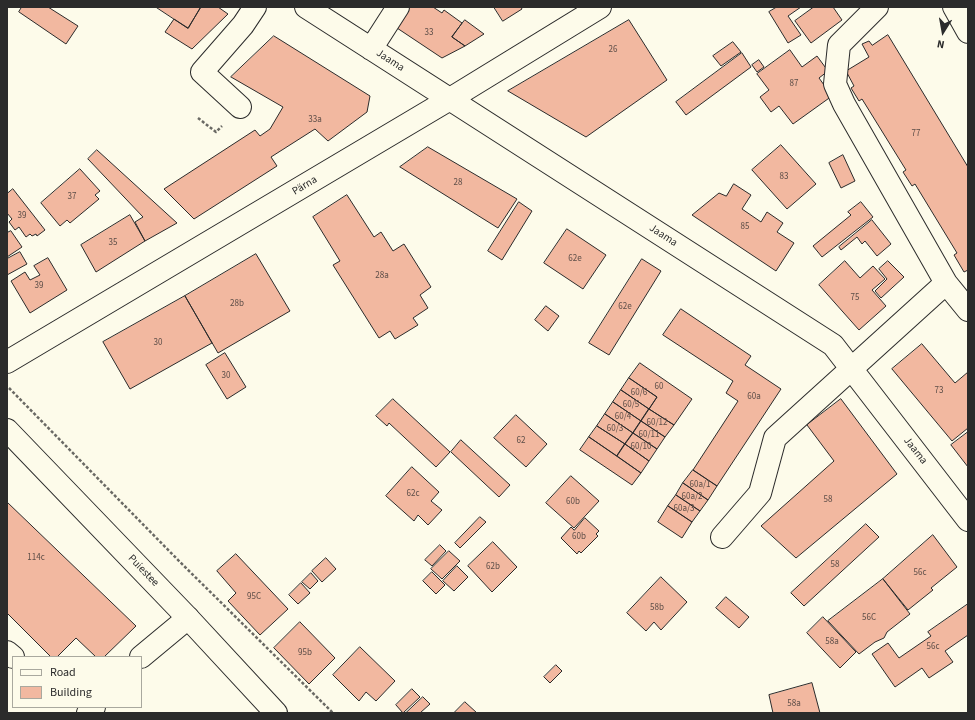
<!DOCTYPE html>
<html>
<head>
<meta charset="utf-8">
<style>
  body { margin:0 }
  #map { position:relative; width:975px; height:720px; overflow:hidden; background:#fdfbea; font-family:"Source Sans 3",sans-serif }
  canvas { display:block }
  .frame { position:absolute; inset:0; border:8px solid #2b2b2b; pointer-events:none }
  .legend { position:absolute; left:12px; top:656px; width:130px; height:52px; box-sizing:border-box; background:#fdfbea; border:1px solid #a9a89e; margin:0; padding:5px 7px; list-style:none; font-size:12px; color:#2b2b2b }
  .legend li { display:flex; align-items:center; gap:8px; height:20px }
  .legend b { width:20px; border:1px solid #a9a89e }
  .north { position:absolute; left:923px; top:12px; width:40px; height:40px; -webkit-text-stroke:3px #fdfbea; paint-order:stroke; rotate:191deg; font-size:11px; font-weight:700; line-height:16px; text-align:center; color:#2b2b2b }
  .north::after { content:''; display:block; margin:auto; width:14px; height:18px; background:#2b2b2b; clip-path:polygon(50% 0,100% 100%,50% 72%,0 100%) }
</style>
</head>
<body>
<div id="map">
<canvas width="975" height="720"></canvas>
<div class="frame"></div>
<ul class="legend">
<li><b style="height:5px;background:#fdfbea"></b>Road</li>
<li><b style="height:11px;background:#f2b8a0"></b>Building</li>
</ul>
<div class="north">N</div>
</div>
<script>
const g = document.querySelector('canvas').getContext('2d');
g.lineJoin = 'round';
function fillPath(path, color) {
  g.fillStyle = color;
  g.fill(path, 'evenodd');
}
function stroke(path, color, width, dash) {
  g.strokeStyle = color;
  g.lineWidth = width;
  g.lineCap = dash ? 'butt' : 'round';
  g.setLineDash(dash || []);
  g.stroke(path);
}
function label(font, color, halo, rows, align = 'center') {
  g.font = font + ' "Source Sans 3",sans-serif';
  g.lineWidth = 3;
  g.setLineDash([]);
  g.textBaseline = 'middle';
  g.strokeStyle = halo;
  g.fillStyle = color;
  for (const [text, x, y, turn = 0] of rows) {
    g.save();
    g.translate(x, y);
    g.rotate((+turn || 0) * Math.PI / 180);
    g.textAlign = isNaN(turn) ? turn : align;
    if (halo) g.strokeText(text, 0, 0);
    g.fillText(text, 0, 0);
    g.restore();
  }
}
const building = new Path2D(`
  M22 7H48L78 26 66 44 19 12Z
  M156 7H201L188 28Z
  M201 7H218L228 14 192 49 165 32 174 19 188 28Z
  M410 7H433L442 13 444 10 462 23 452 37 465 46 442 58 397 28Z
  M494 7H521L522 9 503 21Z
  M777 7H801L788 16 801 35 788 43 769 12Z
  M814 7H833L842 20 811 43 795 21Z
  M465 20 484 34 465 46 452 37Z
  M629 20 667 80 586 137 508 91Z
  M888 35 968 167V270L964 272 954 255 957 253 915 184 912 186 903 172 906 170 862 99 859 101 851 88 854 86 846 71 869 57 862 44 869 41 872 45Z
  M274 36 370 96 367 112 328 141 315 129 271 157 277 166 194 219 164 189 255 130 260 136 270 129 283 107 231 77Z
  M733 42 741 52 721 66 713 56Z
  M790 50 802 67 817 56 828 71 819 78 832 96 793 124 779 106 771 112 760 97 769 90 757 74Z
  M742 53 751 67 686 115 676 102Z
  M759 60 764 67 757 72 752 65Z
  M781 145 816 184 787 209 752 170Z
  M428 147 517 199 498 228 400 167Z
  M97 150 177 223 145 241 135 222 143 217 88 159Z
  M843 155 855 181 841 188 829 163Z
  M80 169 100 191 95 195 99 199 70 223 67 220 60 226 41 203Z
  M734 184 751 195 742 209 761 222 767 212 783 223 777 232 794 243 776 271 692 215 719 193 726 196Z
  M13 189 45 230 37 236 36 234 32 236 30 234 26 237 19 227 15 230 9 222 12 219 7 213V194Z
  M347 195 374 237 381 232 393 251 404 244 431 287 420 295 428 308 413 318 418 325 395 339 390 331 379 338 333 265 340 261 313 217Z
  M519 202 532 211 502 260 488 251Z
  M861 202 873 217 822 257 813 246 851 215 848 212Z
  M130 215 145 241 96 272 81 245Z
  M872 220 891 244 877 256 865 241 862 244 857 237 841 250 839 247Z
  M567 229 606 255 583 289 544 263Z
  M11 231 22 247 7 257V233Z
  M20 252 27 264 7 275V259Z
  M256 254 290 311 218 353 185 296Z
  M48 258 67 290 30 313 11 281 25 272 30 280 40 275 34 266Z
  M642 259 661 271 609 355 589 343Z
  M845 261 860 278 873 266 885 279 872 290 886 306 859 330 819 285Z
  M888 261 904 277 881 298 875 291 887 279 879 269Z
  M185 296 212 343 130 389 103 342Z
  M546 306 559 316 548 331 535 320Z
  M681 309 751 356 745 365 781 389 717 486 693 470 738 401 726 393 733 381 663 335Z
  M922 344 955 383 968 372V428L952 441 892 369Z
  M225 353 246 387 227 399 206 365Z
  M640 363 692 399 674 425 649 409 657 397 629 378Z
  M629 378 657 397 649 409 621 390Z
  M621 390 649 409 641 421 613 402Z
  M393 399 450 452 436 467 389 423 387 426 376 416Z
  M841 399 897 474 796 558 761 526 834 461 807 425Z
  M613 402 641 421 633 433 605 414Z
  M649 409 674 425 665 437 641 421Z
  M605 414 633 433 625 444 597 426Z
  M516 415 547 444 526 467 494 438Z
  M641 421 665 437 657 449 633 433Z
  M597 426 625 444 617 456 589 437Z
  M968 432V467L951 445Z
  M633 433 657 449 649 461 625 444Z
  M589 437 641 473 632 485 580 450Z
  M461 440 510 485 499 497 451 452Z
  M625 444 649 461 641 473 617 456Z
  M412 467 439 492 431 501 442 510 428 525 418 515 414 521 386 496Z
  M693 470 717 486 708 500 683 483Z
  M571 476 599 501 574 528 546 503Z
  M683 483 708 500 700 511 676 495Z
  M676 495 700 511 692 522 668 506Z
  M7 502 136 626 104 657H96L76 638 57 657H51L7 613Z
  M668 506 692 522 682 538 658 522Z
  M480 517 486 522 460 548 455 543Z
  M585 518 599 531 596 534 598 536 581 553 579 551 577 554 561 538 571 527 574 530Z
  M866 524 879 537 804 606 791 593Z
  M933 535 957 567 931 588 933 590 908 610 883 579Z
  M493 542 517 567 492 592 468 566Z
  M440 545 446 551 432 566 425 560Z
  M449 551 460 561 442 579 431 569Z
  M236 554 288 609 260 635 228 601 236 593 217 571Z
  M326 558 336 569 322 582 312 571Z
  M457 566 468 577 454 591 443 581Z
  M432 572 445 585 436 594 423 581Z
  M311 573 318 581 310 589 302 582Z
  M661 577 687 602 661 630 654 622 646 631 627 613Z
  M883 579 910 614 887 632 884 638 875 642 859 654 828 621Z
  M301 583 310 593 298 604 289 595Z
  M726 597 749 617 739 628 716 608Z
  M968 604V635L945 651 953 662 929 678 922 668 895 687 872 654 888 643 899 658 931 636 928 632Z
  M823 617 856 652 840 668 807 633Z
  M300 622 335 658 309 684 274 648Z
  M360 647 395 681 376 701 366 692 359 701 333 675Z
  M556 665 562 671 550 683 544 677Z
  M812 683 820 713H773L769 695Z
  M412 689 420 697 403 713 396 705Z
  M423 697 430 704 420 713H406Z
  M465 702 477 713H454Z`);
const path = new Path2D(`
  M198 118 216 132 222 126
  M9 388 180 562 333 713`);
const minor = new Path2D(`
  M306 7 833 345 968 520
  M954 7 968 32
  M371 49 398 7
  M240 107 202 72 243 25 255 7
  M946 283 968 310
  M7 362 450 99 600 7
  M722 537 760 493 775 438 946 283 844 104 835 84 839 45 877 7
  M7 652 13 657
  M141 657 188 618
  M88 713 94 707`);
const major = new Path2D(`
  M7 430 188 618 276 713`);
const numberNames = [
  ["33",429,33],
  ["26",613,50],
  ["87",794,84],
  ["33a",315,120],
  ["77",916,134],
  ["83",784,177],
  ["28",458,183],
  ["37",72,197],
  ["39",22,216],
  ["85",745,227],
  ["35",113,243],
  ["62e",575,259],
  ["28a",382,276],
  ["39",39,286],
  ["75",855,298],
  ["28b",237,304],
  ["62e",625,307],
  ["30",158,343],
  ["30",226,376],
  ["60",659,387],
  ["73",939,391],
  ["60/6",639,393],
  ["60a",754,397],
  ["60/5",631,405],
  ["60/4",623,417],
  ["60/12",657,423],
  ["60/3",615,429],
  ["60/11",649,435],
  ["62",521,441],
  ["60/10",641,447],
  ["60a/1",700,485],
  ["62c",413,494],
  ["60a/2",692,497],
  ["58",828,500],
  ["60b",573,502],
  ["60a/3",684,509],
  ["60b",579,537],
  ["114c",36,558],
  ["58",835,565],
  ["62b",493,567],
  ["56c",920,573],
  ["95C",254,597],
  ["58b",657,608],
  ["56C",869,618],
  ["58a",832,642],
  ["56c",933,647],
  ["95b",305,653],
  ["58a",794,704]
];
const streetNames = [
  ["Jaama",390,61,33],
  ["Pärna",305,186,-31],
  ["Jaama",663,236,33],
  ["Jaama",915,451,52],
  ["Puiestee",143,571,46]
];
fillPath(building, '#f2b8a0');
stroke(building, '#2b2b2b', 1);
stroke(minor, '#2b2b2b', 24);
stroke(major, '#2b2b2b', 24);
stroke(path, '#6a6964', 2.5, [3, 2]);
stroke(minor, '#fdfbea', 22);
stroke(major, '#fdfbea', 22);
label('9px', '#5d4e48', null, numberNames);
label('11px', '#2b2b2b', '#fdfbea', streetNames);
</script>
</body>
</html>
